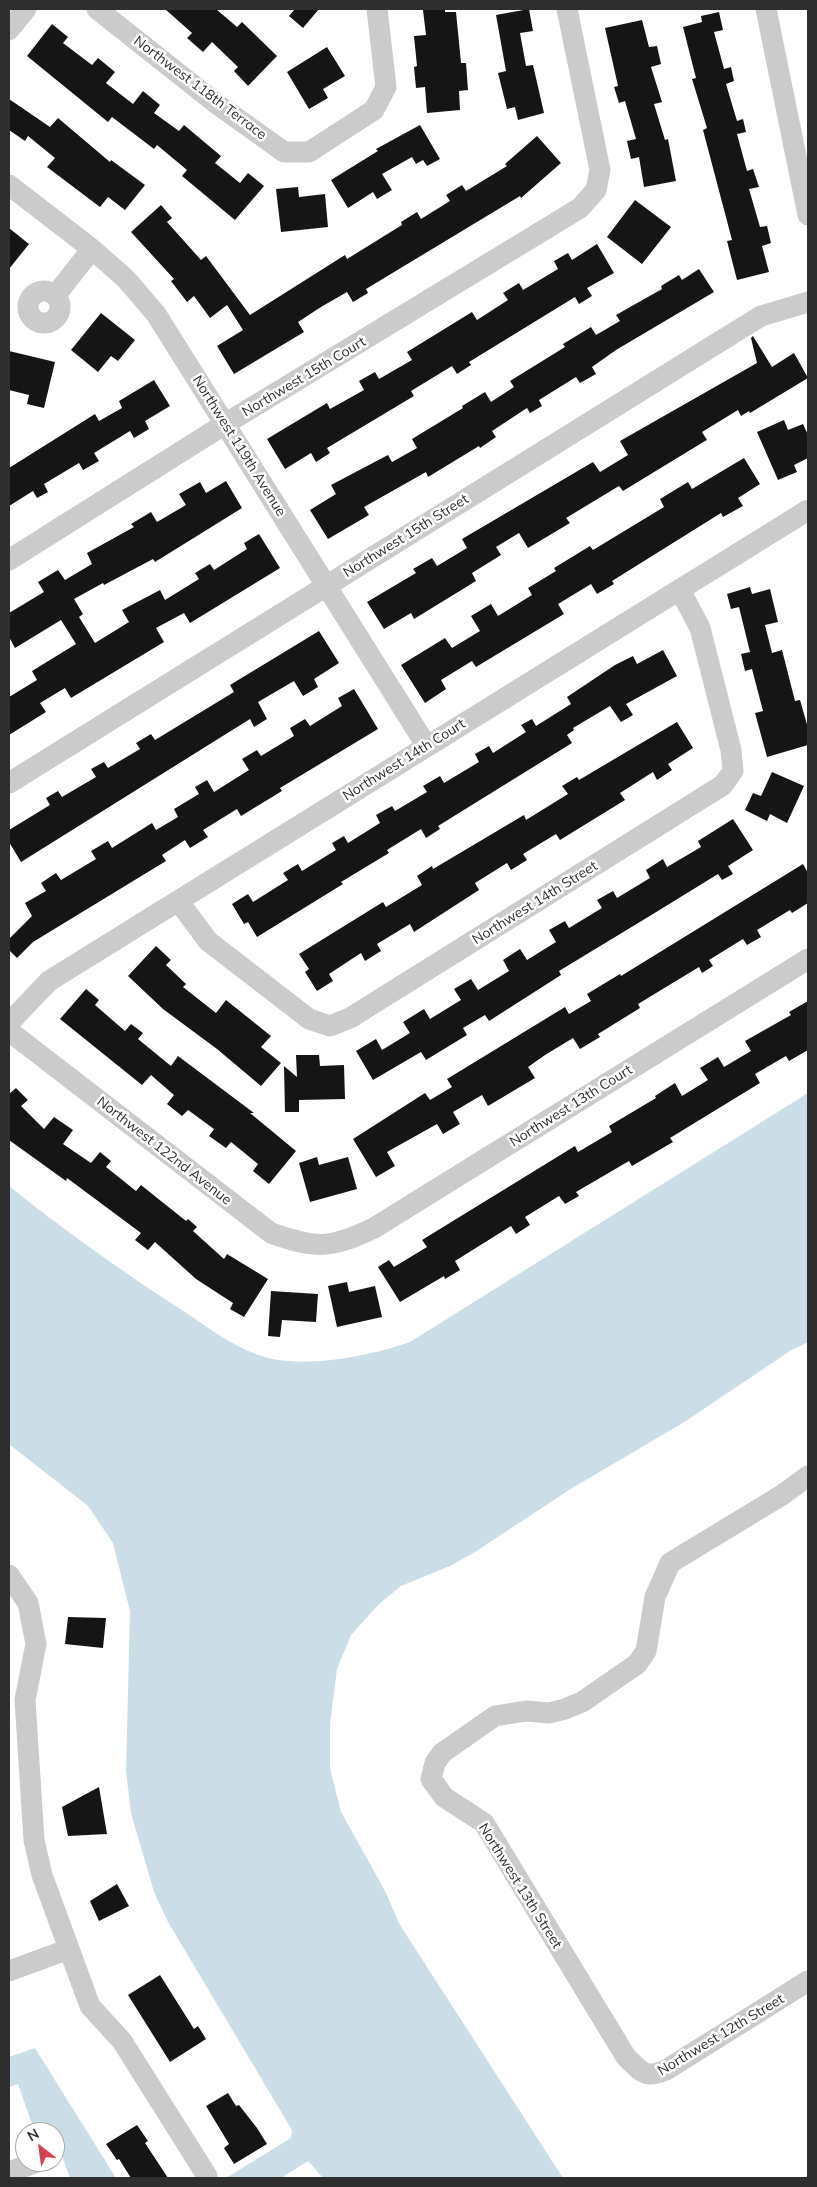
<!DOCTYPE html>
<html>
<head>
<meta charset="utf-8">
<style>
  body { margin:0 }
  #map { position:relative; width:817px; height:2187px; overflow:hidden; background:#fff; font-family:Mulish,sans-serif }
  canvas { display:block }
  .frame { position:absolute; inset:0; border:10px solid #2e2e2e; pointer-events:none }
  .north { position:absolute; left:15px; top:2122px; width:50px; height:50px; box-sizing:border-box; background:#fff; border:1px solid #ababab; border-radius:50%; rotate:330deg; font-size:14px; font-weight:700; line-height:20px; text-align:center; color:#2e2e2e }
  .north::after { content:''; display:block; margin:auto; width:18px; height:22px; background:#d44251; clip-path:polygon(50% 0,100% 100%,50% 72%,0 100%) }
</style>
</head>
<body>
<div id="map">
<canvas width="817" height="2187"></canvas>
<div class="frame"></div>
<div class="north">N</div>
</div>
<script>
const g = document.querySelector('canvas').getContext('2d');
g.lineJoin = 'round';
function fillPath(path, color) {
  g.fillStyle = color;
  g.fill(path, 'evenodd');
}
function stroke(path, color, width, dash) {
  g.strokeStyle = color;
  g.lineWidth = width;
  g.lineCap = dash ? 'butt' : 'round';
  g.setLineDash(dash || []);
  g.stroke(path);
}
function label(font, color, halo, rows, align = 'center') {
  g.font = font + ' Mulish,sans-serif';
  g.lineWidth = 5;
  g.setLineDash([]);
  g.textBaseline = 'middle';
  g.strokeStyle = halo;
  g.fillStyle = color;
  for (const [text, x, y, turn = 0] of rows) {
    g.save();
    g.translate(x, y);
    g.rotate((+turn || 0) * Math.PI / 180);
    g.textAlign = isNaN(turn) ? turn : align;
    if (halo) g.strokeText(text, 0, 0);
    g.fillText(text, 0, 0);
    g.restore();
  }
}
const water = new Path2D(`
  M808 1093V1342L790 1351 686 1421 569 1490 475 1552 452 1565 401 1586 379 1604 351 1635 337 1669 330 1724V1768L341 1812 384 1889 400 1925 563 2178H323L308 2161 281 2178H226L291 2138 292 2130 168 1922 154 1892 131 1813 126 1771 130 1611 113 1543 88 1506 9 1444V1186C65 1231 124 1273 185 1312 210 1329 238 1350 268 1358 310 1368 369 1356 410 1342Z
  M35 2048 116 2178H70L51 2125 34 2130 18 2084 9 2087V2057Z`);
const building = new Path2D(`
  M165 9H216L237 27 242 22 277 56 248 86 234 71 238 67 212 42 203 52 187 38 192 33Z
  M295 9H319L303 28 289 16Z
  M445 9V12H456L461 63H466L468 90 459 91 460 110 427 113 425 87 416 88 414 67 417 66 414 36 426 35 423 10Z
  M529 9 533 31 520 33 526 66 533 65 544 113 518 120 515 107 507 109 498 73 506 71 496 15Z
  M719 12 723 30 714 32 724 69 731 67 734 81 726 84 737 121 743 119 746 132 737 134 747 171 753 169 759 187 749 189 760 227 767 226 771 243 762 246 769 272 737 280 727 241 732 240 703 130 707 128 692 79 696 78 683 27 702 22 701 16Z
  M642 20 649 47 657 46 661 64 651 67 662 102 654 104 665 140 668 139 676 181 644 187 639 157 631 159 627 141 636 139 625 101 619 103 614 87 618 86 605 28Z
  M52 24 68 37 63 43 92 65 98 58 115 72 106 83 133 104 143 91 160 105 154 113 179 131 184 125 221 156 215 163 240 183 248 173 264 186 235 220 182 176 187 170 157 145 154 149 112 117 108 122 27 56Z
  M327 47 345 76 323 89 328 98 309 109 287 72Z
  M9 99 50 127 58 118 110 162 111 160 145 185 125 210 108 197 100 207 47 167 55 158 28 136 25 141 9 130Z
  M420 125 440 159 427 166 423 160 416 164 412 157 382 174 392 190 377 199 373 192 348 208 331 180 378 151 376 149Z
  M537 136 561 163 521 198 520 196 366 289 368 293 353 302 347 292 321 307 298 322 304 332 234 374 217 346 243 330 227 305 210 318 194 296 187 302 171 281 174 279 131 232 161 205 172 218 167 222 201 260 206 256 250 315 345 255 347 259 402 225 401 222 417 212 421 219 450 201 446 195 462 185 466 191 507 166 505 164Z
  M298 187 299 197 325 194 328 227 281 232 276 189Z
  M635 200 671 227 642 264 607 237Z
  M9 228 29 244 9 269Z
  M597 244 614 273 587 288 592 296 579 304 575 297 469 362 471 365 457 374 452 366 411 391 414 396 327 448 330 453 316 462 311 453 285 469 267 439 327 403 330 409 364 390 359 381 375 372 379 379 412 360 407 352 472 312 477 320 508 300 503 293 519 283 523 290 558 269 554 261 568 253 572 260Z
  M699 269 714 292 616 350 592 367 596 374 580 383 576 377 539 400 542 406 530 413 527 408 492 431 496 437 480 448 479 446 428 477 426 472 364 507 369 515 328 539 310 510 336 494 331 485 388 455 392 462 417 448 412 439 463 408 462 406 485 392 491 402 514 387 510 381 565 347 563 344 591 327 596 335 620 321 616 315 662 289 661 286 679 275 682 280Z
  M101 313 135 340 118 361 111 356 98 372 71 350Z
  M753 336 772 367 794 353 808 378 750 413 749 411 741 416 738 410 702 432 707 440 705 441 623 491 619 486 566 518 570 523 528 548 519 533 496 547 501 555 472 573 476 581 414 619 411 613 384 629 367 602 416 573 413 569 432 558 437 566 467 548 462 539 593 462 600 472 628 455 620 441 757 363 751 338Z
  M9 351 55 362 44 408 27 404 29 395 9 390Z
  M154 380 170 406 145 421 149 429 134 438 130 431 94 453 99 461 83 470 79 463 44 484 48 492 37 498 33 491 9 506V468L95 414 99 421 122 408 119 401Z
  M784 420 788 430 803 424 808 435V458L794 465 797 472 778 480 757 432Z
  M744 458 760 484 738 498 743 506 723 517 721 513 612 581 614 584 597 594 591 584 558 604 564 614 476 667 472 661 441 680 446 689 425 703 401 665 445 638 452 648 480 631 471 616 491 604 498 616 532 595 528 588 556 571 554 568 590 546 593 550 664 507 660 499 688 482 692 489Z
  M226 481 242 508 155 562 153 559 104 585 103 583 74 599 83 614 79 617 95 643 129 622 122 610 160 590 165 600 199 579 195 573 210 564 214 570 247 549 244 543 259 534 280 568 190 623 184 613 156 628 164 642 71 698 65 688 40 703 46 712 9 735V697L37 680 32 671 76 644 61 620 15 648 9 637V613L44 592 38 582 58 570 65 580 92 564 87 553 134 527 131 524 151 512 157 522 186 505 179 494 200 482 206 493Z
  M750 587 752 594 770 589 778 622 765 625 772 653 782 650 795 701 800 700 808 728V745L767 757 755 713 763 711 752 669 745 671 741 654 750 652 739 607 731 609 727 594Z
  M319 631 339 663 314 679 318 687 303 696 294 681 258 702 267 719 254 727 250 719 21 862 9 842V830L50 805 46 798 58 791 62 797 96 777 91 769 104 762 108 768 140 749 136 743 151 734 155 740 234 692 230 685Z
  M663 650 677 676 626 704 633 715 621 722 610 706 573 728 574 730 567 735 572 743 438 826 440 829 426 838 421 829 387 850 389 853 341 882 343 884 257 937 248 922 244 924 232 904 248 894 253 902 288 880 283 873 298 864 302 871 336 850 332 843 344 836 348 843 380 823 376 815 392 806 395 811 427 792 423 786 440 776 444 783 479 762 475 754 489 746 493 753 526 732 521 725 532 719 536 726 571 704 567 697 615 665 633 656 637 664Z
  M354 689 378 729 280 788 282 791 241 816 237 809 203 830 208 837 190 848 185 840 162 855 166 861 33 942 17 958 9 950V939L32 916 25 903 46 891 41 883 56 873 61 880 96 859 91 851 108 841 112 848 152 823 156 830 178 817 174 809 199 794 195 787 207 780 214 792 249 770 242 759 257 750 261 756 294 736 290 728 305 719 310 726 342 706 338 698Z
  M677 722 693 748 668 764 672 770 657 780 653 772 620 793 625 800 560 840 556 834 523 854 527 860 511 870 507 863 475 883 479 890 414 932 410 924 377 944 381 951 365 961 361 953 329 974 333 981 317 991 305 972 309 969 299 954 383 902 386 907 422 885 417 876 432 866 433 869 524 815 526 820 568 794 562 786 577 777 579 780Z
  M772 772 804 786 787 823 770 814 767 821 745 810 753 793 761 796Z
  M733 819 753 850 728 866 733 874 722 880 718 874 653 914 559 971 561 975 489 1021 485 1015 463 1028 467 1035 426 1060 421 1052 373 1080 356 1051 376 1039 382 1050 410 1033 403 1022 424 1009 430 1019 461 1000 454 989 471 979 478 990 509 971 503 960 520 949 527 960 556 942 549 930 565 921 569 928 602 908 597 900 613 891 617 898 650 878 646 870 663 859 667 867 701 847 698 841Z
  M803 864 808 873V903L792 913 790 910 757 930 761 937 747 945 743 939 709 960 713 966 702 973 699 967 638 1004 640 1008 598 1034 600 1037 580 1049 573 1038 545 1055 528 1067 535 1078 488 1106 482 1095 453 1112 460 1124 443 1134 437 1124 387 1152 395 1166 376 1177 353 1139 425 1093 430 1100 452 1087 447 1079 565 1007 569 1014 591 1001 587 994 620 974 621 976Z
  M156 946 171 960 166 965 186 984 183 987 216 1013 226 1000 271 1036 261 1047 281 1063 261 1086 217 1049 163 1009 128 976Z
  M86 989 99 1000 95 1005 125 1031 131 1024 143 1033 138 1039 171 1066 178 1056 254 1113H250L296 1151 269 1184 253 1171 258 1164 231 1142 226 1148 209 1136 214 1129 188 1110 182 1116 167 1104 174 1095 151 1075 142 1085 60 1019Z
  M808 1001V1050L789 1061 786 1056 755 1074 760 1083 670 1138 673 1142 632 1166 629 1161 576 1192 579 1196 565 1204 559 1196 525 1217 530 1225 516 1234 511 1226 455 1261 460 1270 445 1279 444 1276 400 1302 378 1267 389 1260 394 1267 427 1247 422 1240 575 1146 578 1152 612 1132 609 1126 656 1098 655 1096 675 1083 682 1096 708 1080 700 1068 718 1057 724 1067 751 1051 745 1041 791 1015 789 1012Z
  M296 1055H319L320 1066 344 1065 345 1099 299 1100V1112H285L284 1066 297 1077Z
  M16 1088 28 1100 21 1106 44 1129 54 1117 73 1130 63 1144 91 1163 100 1152 111 1161 106 1167 136 1191 141 1185 186 1221 188 1219 197 1227 193 1231 224 1259 227 1254 268 1279 244 1317 230 1309 233 1303 196 1279 155 1242 148 1250 135 1240 141 1233 67 1178 66 1181 9 1140V1094Z
  M317 1157 319 1165 348 1157 357 1189 310 1202 299 1163Z
  M347 1282 349 1292 375 1286 382 1317 337 1327 328 1286Z
  M271 1291 318 1294 316 1322 282 1320 280 1337 268 1336Z
  M68 1617 106 1618 103 1648 65 1644Z
  M99 1787 107 1834 68 1836 62 1807Z
  M117 1884 129 1906 99 1921 90 1901Z
  M160 1975 194 2029 198 2026 206 2039 170 2062 128 1995Z
  M228 2093 236 2106 239 2105 257 2128 267 2144 234 2164 224 2148 229 2144 206 2106Z
  M137 2125 148 2141 145 2143 168 2178H131L119 2159 117 2160 106 2144Z`);
const minor = new Path2D(`
  M97 9 217 104 284 152H309L374 110 386 87 377 9
  M766 9 808 215
  M9 30 26 9
  M9 185 92 249 126 279 156 314 426 745
  M28 307a16 16 0 1 1 32 0a16 16 0 1 1-32 0Z
  M55 296 92 249
  M9 560 225 424 580 208 596 190 600 170 567 9
  M9 783 761 316 808 302
  M179 902 208 941 309 1019 330 1026 350 1018 723 785 733 771 731 750 700 628 680 590
  M9 1023 49 981 808 510
  M9 1031 271 1233C316 1249 330 1249 374 1228L808 959
  M808 1476 782 1495 670 1563 655 1597 646 1651 637 1664 582 1702 565 1709 549 1713 526 1711 495 1716 442 1753 435 1763 431 1779 444 1797 484 1823 626 2057C642 2072 644 2079 666 2070L808 1981
  M9 1575 28 1603 36 1644 25 1700 34 1840 42 1875 90 2006 122 2041 207 2176
  M9 1971 69 1949
  M9 2172 37 2162`);
const streetNames = [
  ["Northwest 118th Terrace",200,88,37],
  ["Northwest 15th Court",304,377,-31],
  ["Northwest 119th Avenue",239,446,58],
  ["Northwest 15th Street",406,536,-32],
  ["Northwest 14th Court",404,760,-32],
  ["Northwest 14th Street",535,903,-32],
  ["Northwest 13th Court",571,1106,-32],
  ["Northwest 122nd Avenue",164,1151,38],
  ["Northwest 13th Street",520,1886,58],
  ["Northwest 12th Street",721,2035,-31]
];
fillPath(water, '#cbdee8');
fillPath(building, '#151515');
stroke(minor, '#cbcbcb', 21);
label('14px', '#2e2e2e', '#fff', streetNames);
</script>
</body>
</html>
